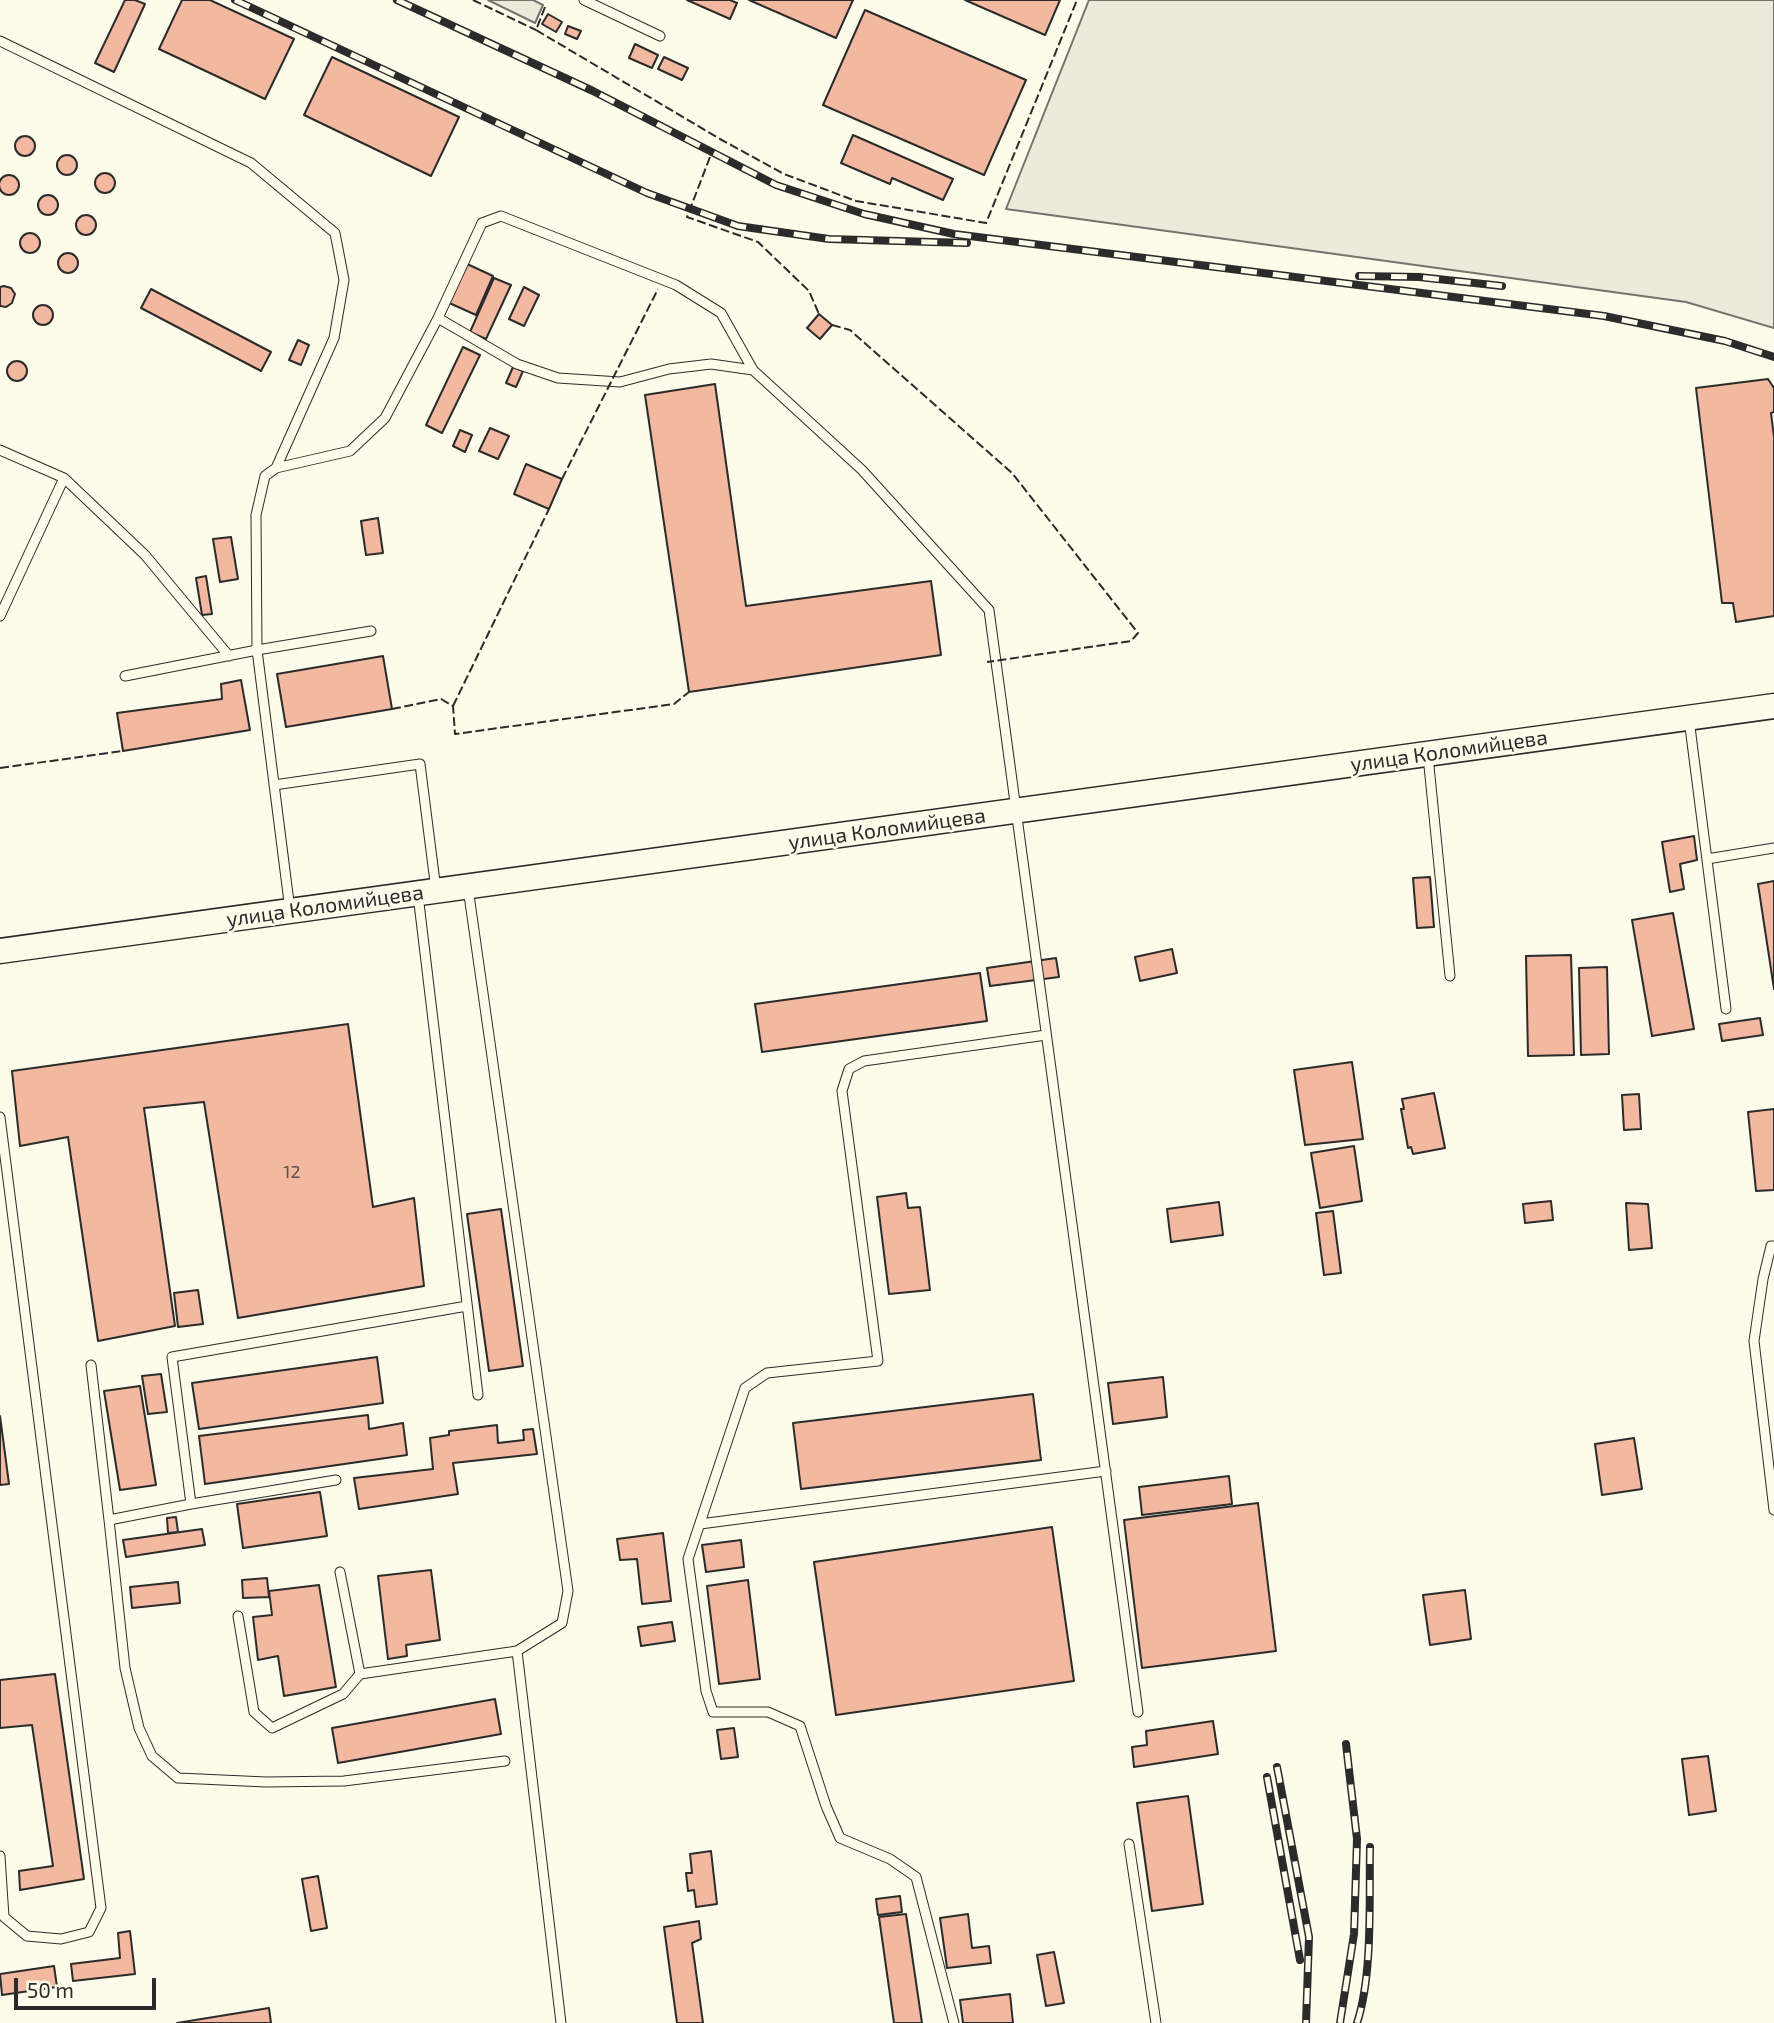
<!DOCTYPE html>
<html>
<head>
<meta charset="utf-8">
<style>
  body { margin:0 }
  #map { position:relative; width:1774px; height:2023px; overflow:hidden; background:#fdfbea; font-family:"Exo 2",sans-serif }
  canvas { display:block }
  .scale { position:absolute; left:14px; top:1978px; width:142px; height:32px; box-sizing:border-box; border:4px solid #2b2b2b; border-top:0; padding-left:9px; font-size:21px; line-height:24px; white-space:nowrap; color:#2b2b2b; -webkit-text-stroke:5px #fdfbea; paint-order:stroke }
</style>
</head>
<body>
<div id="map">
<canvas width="1774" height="2023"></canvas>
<div class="scale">50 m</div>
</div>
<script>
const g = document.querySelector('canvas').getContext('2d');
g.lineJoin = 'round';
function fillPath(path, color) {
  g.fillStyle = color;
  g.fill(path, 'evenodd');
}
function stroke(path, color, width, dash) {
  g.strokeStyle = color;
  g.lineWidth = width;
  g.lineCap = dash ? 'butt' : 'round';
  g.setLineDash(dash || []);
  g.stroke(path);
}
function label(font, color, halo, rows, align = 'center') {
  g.font = font + ' "Exo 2",sans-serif';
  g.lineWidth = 5;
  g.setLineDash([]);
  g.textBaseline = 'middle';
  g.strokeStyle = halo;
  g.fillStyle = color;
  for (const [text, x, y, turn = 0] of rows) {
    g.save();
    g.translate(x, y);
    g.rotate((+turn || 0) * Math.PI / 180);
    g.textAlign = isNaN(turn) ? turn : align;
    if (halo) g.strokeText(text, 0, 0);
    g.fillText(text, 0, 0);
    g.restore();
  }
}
const green = new Path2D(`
  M1089 0H1774V328L1686 302 1006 209Z`);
const parking = new Path2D(`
  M488 0H533L543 5 535 23Z`);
const building = new Path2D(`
  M125 0H135L145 4 114 72 95 63Z
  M182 0H210L294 39 265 99 159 49Z
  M687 0H730L737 3 730 19Z
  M749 0H853L836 38Z
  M965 0H1060L1045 35Z
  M865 10 1026 80 984 175 823 105Z
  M548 14 562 22 556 32 542 24Z
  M568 26 581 31 577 39 565 34Z
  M635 44 658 55 652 68 629 58Z
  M332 57 459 117 431 176 304 115Z
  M664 57 688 68 682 80 658 69Z
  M853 135 953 179 943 200 892 178 890 184 841 163Z
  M15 146a10 10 0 1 1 20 0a10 10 0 1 1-20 0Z
  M57 165a10 10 0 1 1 20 0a10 10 0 1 1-20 0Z
  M95 183a10 10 0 1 1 20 0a10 10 0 1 1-20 0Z
  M-1 185a10 10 0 1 1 20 0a10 10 0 1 1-20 0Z
  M38 205a10 10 0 1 1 20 0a10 10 0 1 1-20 0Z
  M76 225a10 10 0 1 1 20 0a10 10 0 1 1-20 0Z
  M20 243a10 10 0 1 1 20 0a10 10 0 1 1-20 0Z
  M58 263a10 10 0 1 1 20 0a10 10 0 1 1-20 0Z
  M465 263 493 276 476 315 447 302Z
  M494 278 511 285 486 339 470 332Z
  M4 286 11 288 15 294 12 303 6 307 0 306V287Z
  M524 287 539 295 524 326 509 319Z
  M151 289 271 352 261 371 141 308Z
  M33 315a10 10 0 1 1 20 0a10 10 0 1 1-20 0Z
  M819 314 832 325 820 339 807 328Z
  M298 340 309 345 301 365 289 360Z
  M463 347 480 355 442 433 426 425Z
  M7 371a10 10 0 1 1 20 0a10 10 0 1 1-20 0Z
  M513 367 523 371 516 387 506 383Z
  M1768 379 1774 388V412L1771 413 1774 437V616L1736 622 1733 603H1722L1696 388Z
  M715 384 746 606 931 581 941 655 689 692 645 395Z
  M490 428 509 436 498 459 479 451Z
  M460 430 472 435 465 452 453 446Z
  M526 464 562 479 549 509 514 494Z
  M378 518 383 553 366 555 361 521Z
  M231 537 238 579 220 582 213 539Z
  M206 576 212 614 202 615 196 578Z
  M383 656 392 709 286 727 277 674Z
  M241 680 250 730 123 751 117 713 222 699 221 684Z
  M1694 836 1697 860 1680 864 1684 889 1670 892 1662 842Z
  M1430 877 1434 927 1417 928 1413 878Z
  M1774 881V989L1758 884Z
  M1673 913 1694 1029 1652 1036 1632 920Z
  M1172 949 1177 973 1140 981 1135 957Z
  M1571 955 1574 1055 1528 1056 1526 956Z
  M1056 958 1059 977 990 986 987 968Z
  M1607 967 1609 1054 1581 1055 1579 968Z
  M980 973 987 1021 762 1052 755 1004Z
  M1760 1018 1763 1035 1722 1041 1719 1024Z
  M348 1024 373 1207 414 1198 424 1286 238 1318 204 1102 144 1108 175 1326 98 1341 68 1137 20 1146 12 1071Z
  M1352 1062 1363 1139 1305 1145 1294 1070Z
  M1434 1093 1445 1148 1413 1154 1411 1147 1408 1148 1401 1109H1404L1402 1099Z
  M1639 1094 1641 1129 1624 1130 1622 1095Z
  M1774 1109V1190L1756 1191 1748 1112Z
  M1354 1146 1362 1201 1320 1208 1311 1153Z
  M906 1193 908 1208 920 1207 930 1290 889 1294 877 1197Z
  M1551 1201 1553 1220 1525 1223 1523 1204Z
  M1219 1202 1223 1235 1171 1242 1167 1209Z
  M1626 1203 1648 1204 1652 1248 1629 1250Z
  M501 1209 523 1366 489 1371 467 1214Z
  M1333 1211 1341 1273 1324 1275 1316 1213Z
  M198 1290 203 1324 178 1327 174 1293Z
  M377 1357 383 1403 199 1429 192 1383Z
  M161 1374 167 1412 148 1414 142 1376Z
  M1163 1377 1167 1417 1113 1424 1108 1383Z
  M140 1386 156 1485 120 1490 104 1391Z
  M1033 1394 1041 1460 801 1489 793 1423Z
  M368 1415 369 1429 403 1423 407 1455 205 1484 199 1436Z
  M0 1416 9 1484 0 1485Z
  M497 1425 498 1443 524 1440 523 1430 533 1429 537 1454 453 1463 458 1494 359 1509 354 1478 433 1469 430 1438 449 1435V1431Z
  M1634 1438 1642 1489 1602 1495 1595 1444Z
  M1229 1476 1232 1504 1142 1515 1139 1487Z
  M320 1492 327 1536 243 1548 237 1504Z
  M1258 1503 1276 1651 1142 1668 1124 1520Z
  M176 1517 178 1532 168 1533 167 1518Z
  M1052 1527 1074 1681 836 1715 814 1562Z
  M202 1529 205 1545 126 1557 123 1540Z
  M663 1533 671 1601 642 1604 637 1559 620 1560 617 1539Z
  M741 1540 744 1567 706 1572 702 1545Z
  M431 1570 440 1640 406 1645 407 1656 388 1659 378 1576Z
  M267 1578 269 1597 243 1598 242 1580Z
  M748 1580 760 1679 719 1684 707 1586Z
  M178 1582 180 1603 132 1608 130 1587Z
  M319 1585 336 1687 284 1696 278 1656 258 1660 253 1617 272 1615 269 1591Z
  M1465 1590 1471 1639 1430 1645 1423 1595Z
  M672 1622 675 1641 641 1646 638 1627Z
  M55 1674 84 1879 20 1890 19 1871 53 1866 32 1725 0 1728V1680Z
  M495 1699 501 1734 338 1763 332 1728Z
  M1213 1721 1218 1754 1134 1767 1132 1747 1147 1745 1146 1731Z
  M734 1728 738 1757 721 1759 717 1730Z
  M1708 1756 1716 1811 1689 1815 1682 1759Z
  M1188 1796 1203 1904 1152 1911 1137 1803Z
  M711 1851 717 1904 696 1907 694 1890 688 1891 686 1873H692L690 1854Z
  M318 1876 327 1928 311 1931 302 1879Z
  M900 1896 902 1912 878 1915 876 1899Z
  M906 1914 922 2023H894L879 1917Z
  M968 1914 972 1948 989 1946 991 1963 947 1968 940 1918Z
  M699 1921 701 1939 692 1943 703 2023H677L664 1927Z
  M130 1931 135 1974 73 1981 71 1964 120 1958 118 1933Z
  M1054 1952 1064 2003 1046 2006 1037 1955Z
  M54 1966 57 1987 2 1995 0 1974Z
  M1010 1994 1013 2023H963L960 2000Z
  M269 2008 271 2023H177Z`);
const lane = new Path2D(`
  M584 0 660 36
  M0 41 251 163 335 233 344 280 334 338 276 468
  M438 318 517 364 558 378 620 382 669 369 711 364 753 370
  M0 450 64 478
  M0 616 64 478 145 555 229 656
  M371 631 257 650 256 515 265 476 276 468 350 451 385 418 438 318 482 223 501 216 676 285 721 313 753 370 862 470 989 610 1138 1712
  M125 676 257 650 290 910
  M1689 719 1726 1009
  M1428 756 1450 976
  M274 785 420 764 436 890
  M1707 859 1774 848
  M418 895 478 1395
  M0 1117 101 1908 89 1932 61 1939 27 1936 4 1917 0 1856
  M1774 1246H1771L1763 1279 1754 1341 1774 1510
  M91 1365 109 1520
  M336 1480 191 1504 172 1357 467 1306
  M191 1504 109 1520 125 1668 139 1728 152 1756 178 1778 266 1782 344 1781 505 1761
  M700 1524 1106 1471
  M340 1572 360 1674 517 1651 562 1623 568 1591 468 888
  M238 1616 254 1712 272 1728 343 1694 360 1674
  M517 1651 561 2023
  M1129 1844 1156 2023
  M954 2023 916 1877 890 1859 840 1838 826 1806 800 1726 768 1712H713L706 1691 688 1559 745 1388 767 1373 878 1361 842 1091 849 1069 864 1061 1046 1035`);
const secondary = new Path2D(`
  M0 951 1774 706`);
const rail = new Path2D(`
  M235 0 647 193 738 226 829 239 967 243
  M397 0 593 91 776 185 864 214 954 234 1604 316 1725 341 1774 357
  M1359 276 1419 277 1502 286
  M1277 1767 1309 1937 1306 2023
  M1267 1777 1300 1960
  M1340 2023 1354 1934 1357 1839 1346 1744
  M1357 2023C1373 1974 1369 1900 1370 1847`);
const fence = new Path2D(`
  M473 0 536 30
  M545 7 536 30 720 139 784 174 856 201 986 223 1077 0
  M710 157 687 217 758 242 809 291 819 314
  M832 325 850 330 1012 473 1138 633 1131 641 987 662
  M562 479 658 289
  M453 706 549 509
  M392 709 441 699 453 706 455 734 674 704 689 692
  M0 768 123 751`);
const numberNames = [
  ["12",292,1172]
];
const streetNames = [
  ["улица Коломийцева",1449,751,-8],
  ["улица Коломийцева",887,829,-8],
  ["улица Коломийцева",325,906,-8]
];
fillPath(green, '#ecebdb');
stroke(green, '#74746e', 2);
fillPath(parking, '#eceadb');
stroke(parking, '#74746e', 2);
fillPath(building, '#f2b8a0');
stroke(building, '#2b2b2b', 2);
stroke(lane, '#2b2b2b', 11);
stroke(secondary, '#2b2b2b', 27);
stroke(lane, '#fdfbea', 9);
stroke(secondary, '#fdfbea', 24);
stroke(rail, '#2b2b2b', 8);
stroke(rail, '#fdfbea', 5, [16]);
stroke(fence, '#2b2b2b', 2, [9, 3.5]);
label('18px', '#5d4e48', null, numberNames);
label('21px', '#2b2b2b', '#fdfbea', streetNames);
</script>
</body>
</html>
